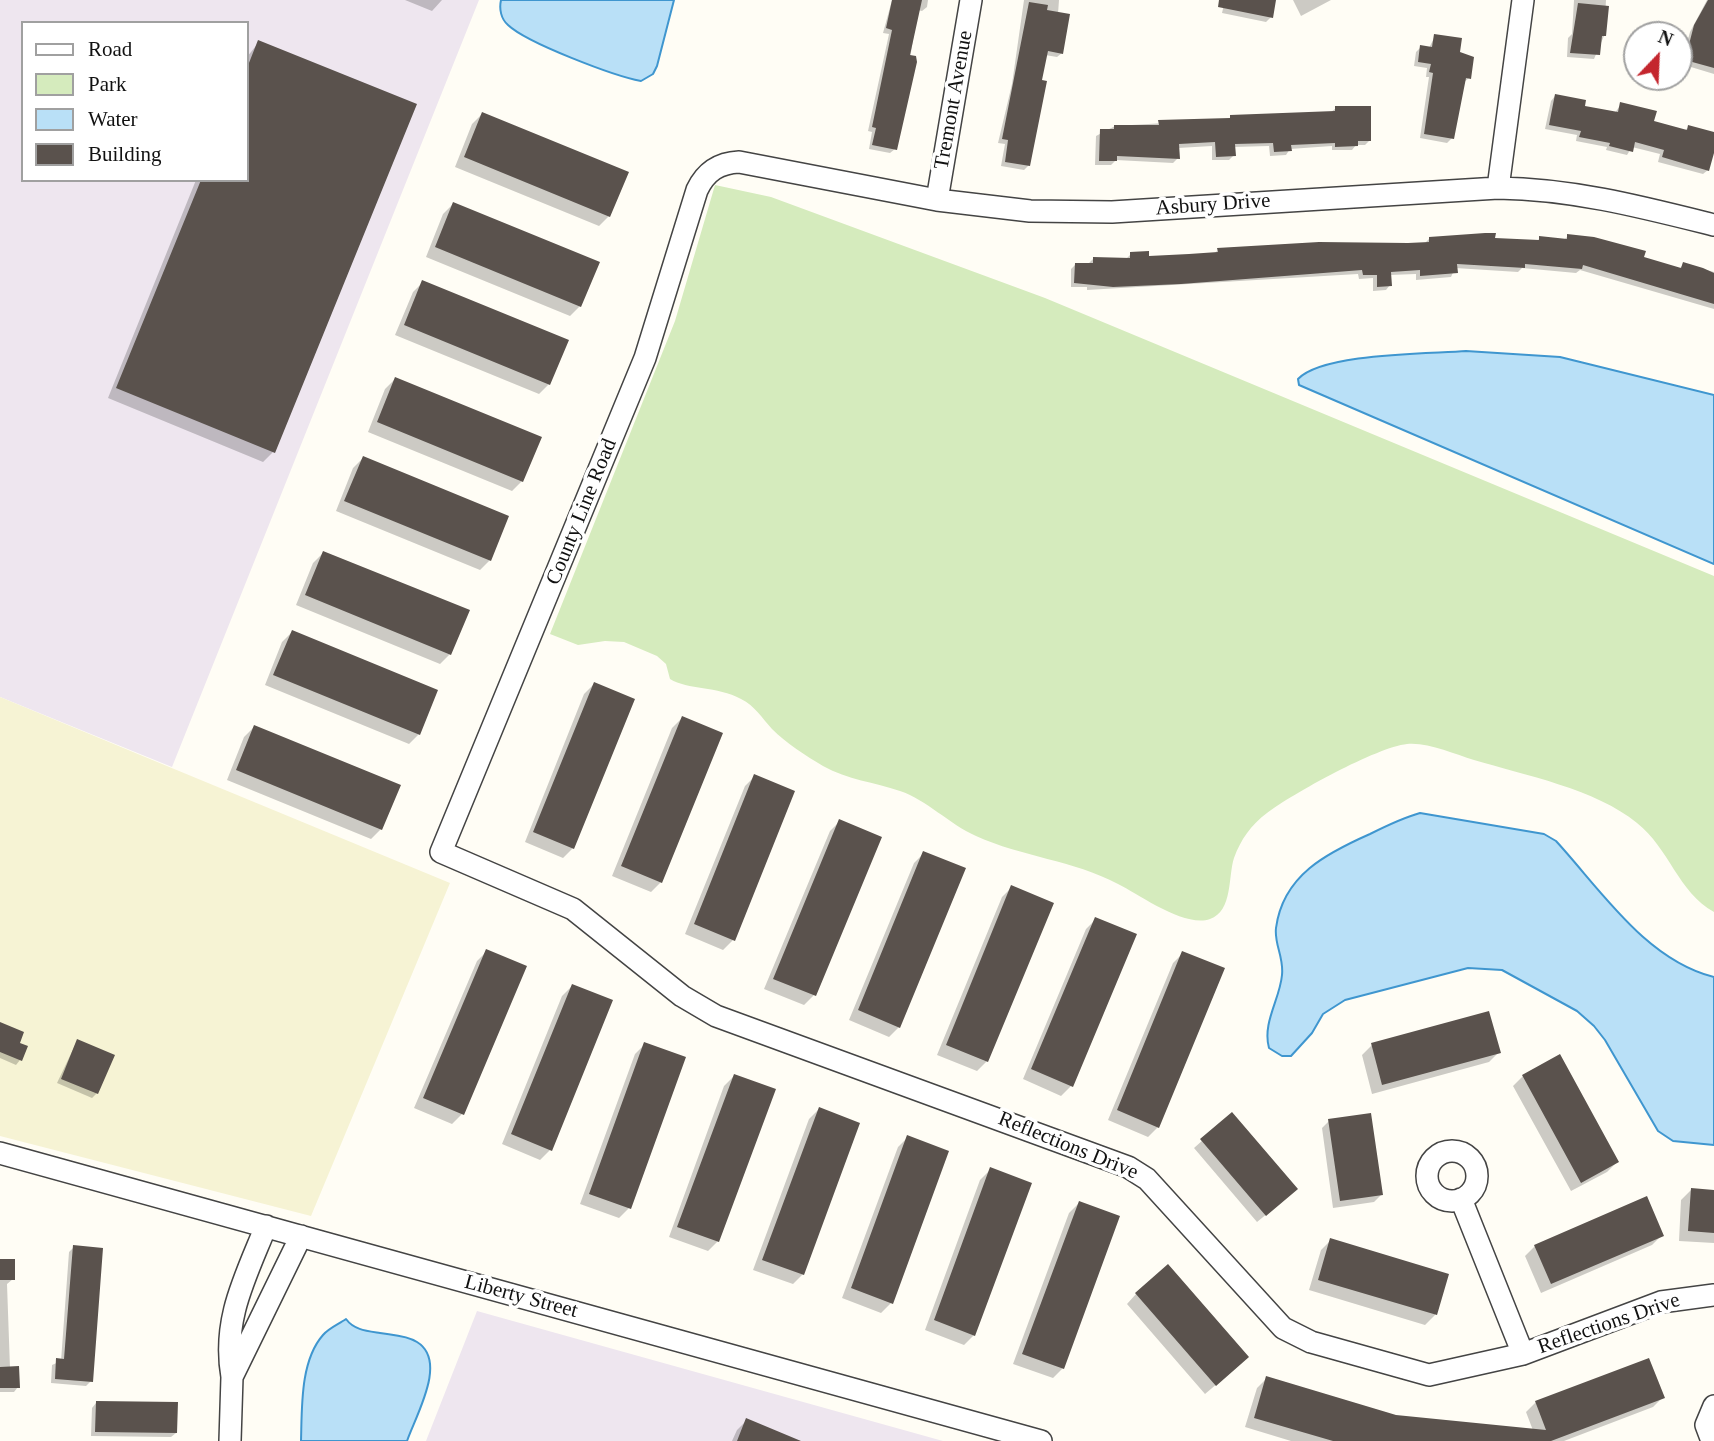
<!DOCTYPE html>
<html>
<head>
<meta charset="utf-8">
<style>
  body { margin:0 }
  #map { position:relative; width:1714px; height:1441px; overflow:hidden; background:#fffdf5; font-family:"Times New Roman",serif }
  canvas { display:block }
  .legend { position:absolute; left:21px; top:21px; width:228px; height:161px; box-sizing:border-box; background:#fff; border:2px solid #a0a0a0; margin:0; padding:9px 12px; list-style:none; font-size:21px; color:#111 }
  .legend li { display:flex; align-items:center; gap:14px; height:35px }
  .legend b { width:35px; border:2px solid #a0a0a0 }
  .north { position:absolute; left:1623px; top:21px; width:70px; height:70px; box-sizing:border-box; background:#fff; border:2px solid #a0a0a0; border-radius:50%; rotate:23deg; font-size:19px; font-weight:700; line-height:28px; text-align:center; color:#111 }
  .north::after { content:''; display:block; margin:auto; width:24px; height:32px; background:#c4262e; clip-path:polygon(50% 0,100% 100%,50% 72%,0 100%) }
</style>
</head>
<body>
<div id="map">
<canvas width="1714" height="1441"></canvas>
<ul class="legend">
<li><b style="height:9px;background:#fff"></b>Road</li>
<li><b style="height:19px;background:#d5ebbd"></b>Park</li>
<li><b style="height:19px;background:#b9e0f7"></b>Water</li>
<li><b style="height:19px;background:#5a524d"></b>Building</li>
</ul>
<div class="north">N</div>
</div>
<script>
const g = document.querySelector('canvas').getContext('2d');
g.lineJoin = 'round';
function fillPath(path, color) {
  g.fillStyle = color;
  g.fill(path, 'evenodd');
}
function stroke(path, color, width, dash) {
  g.strokeStyle = color;
  g.lineWidth = width;
  g.lineCap = dash ? 'butt' : 'round';
  g.setLineDash(dash || []);
  g.stroke(path);
}
function label(font, color, halo, rows, align = 'center') {
  g.font = font + ' "Times New Roman",serif';
  g.lineWidth = 7;
  g.setLineDash([]);
  g.textBaseline = 'middle';
  g.strokeStyle = halo;
  g.fillStyle = color;
  for (const [text, x, y, turn = 0] of rows) {
    g.save();
    g.translate(x, y);
    g.rotate((+turn || 0) * Math.PI / 180);
    g.textAlign = isNaN(turn) ? turn : align;
    if (halo) g.strokeText(text, 0, 0);
    g.fillText(text, 0, 0);
    g.restore();
  }
}
const industrial = new Path2D(`
  M0 0H479L172 767 0 697ZM23 23H247V180H23Z
  M477 1311 943 1441H426Z`);
const farmland = new Path2D(`
  M0 697 450 883 311 1216 0 1136Z`);
const green = new Path2D(`
  M715 185 771 197 1045 298 1714 576V912C1678 892 1669 848 1637 823 1596 789 1524 775 1474 760 1454 754 1428 742 1407 744 1377 747 1292 794 1267 813 1251 825 1241 839 1234 858 1228 876 1233 911 1210 919 1185 928 1140 895 1118 884 1073 860 1022 857 976 836 949 824 927 800 900 791 874 782 848 780 823 766 806 756 786 743 772 729 762 718 755 706 741 699 717 686 688 690 670 679L666 664 657 656 624 642 605 641 578 645 550 634 675 321Z`);
const water = new Path2D(`
  M501 0H674L657 66 653 74 641 81C614 76 527 43 508 25 501 19 499 9 501 0Z
  M1466 351 1560 357 1714 395V564L1299 385 1298 379C1323 353 1427 354 1466 351Z
  M1420 813 1544 834 1556 841C1601 890 1646 960 1714 977V1145L1673 1141 1658 1131 1605 1040 1594 1026 1577 1011 1502 970 1468 968 1345 1000 1323 1014 1312 1033 1291 1056H1282L1269 1048C1262 1023 1280 999 1282 975 1284 957 1274 944 1276 928 1283 875 1327 853 1370 834 1386 826 1402 818 1420 813Z
  M346 1319C354 1330 367 1331 380 1333 391 1335 406 1335 417 1342 448 1361 416 1415 407 1441H301C302 1408 300 1361 323 1335 329 1328 339 1324 346 1319Z`);
const shadow = new Path2D(`
  M405 0H442L432 11Z
  M892 0H928L927 7 922 11 918 10 895 149 890 153 869 149 872 132 868 131 889 34 883 33Z
  M1024 0H1059L1058 14 1062 53 1057 57 1045 55 1029 165 1024 170 1001 166 1005 144 998 143 1012 84Z
  M1225 0H1275L1271 17 1266 22 1222 13Z
  M1293 0H1331L1301 16Z
  M1574 0H1606L1604 36 1594 59 1567 57 1568 38 1572 34Z
  M1707 0H1714V74L1681 64 1690 32Z
  M1435 36 1469 78 1464 82 1452 138 1447 143 1420 138 1429 77H1426L1427 68 1414 66 1416 52 1421 47 1429 48Z
  M259 42 273 452 263 462 108 398 196 180H247V57Z
  M1555 96 1583 107 1615 113 1621 104 1652 122 1684 131 1689 127 1714 134 1708 170 1703 174 1658 162 1660 154 1632 147 1627 155 1606 150 1607 147 1576 141 1577 135 1545 129 1551 101Z
  M1336 108 1370 140 1365 145H1356L1352 150H1332V146L1290 149 1286 155 1270 156 1269 146 1234 147V155L1229 160H1212V146L1178 148V158L1173 163 1116 160 1111 165H1095L1096 136 1115 126 1330 113Z
  M482 114 609 216 599 226 455 167 472 124Z
  M453 204 580 306 570 316 426 257 443 214Z
  M1568 236 1679 269 1684 264 1714 272V309L1580 270 1576 273 1522 268 1518 272 1455 268 1451 277 1416 280V274L1390 275V285L1386 290 1373 291V278L1359 279 1358 274 1087 290V287H1071V269L1076 264 1089 263 1094 258 1126 259 1131 254 1148 258 1214 254 1218 250 1424 244 1429 239 1536 242 1540 238 1563 241Z
  M423 282 549 384 539 394 395 335 413 292Z
  M395 379 522 481 512 491 368 432 385 389Z
  M363 458 490 560 480 570 336 511 353 468Z
  M323 553 450 654 440 664 296 605 313 563Z
  M292 632 419 734 409 744 265 685 282 642Z
  M594 684 573 848 563 858 525 842 584 694Z
  M682 718 661 882 651 892 612 876 672 728Z
  M254 727 381 829 371 839 227 780 244 737Z
  M755 776 733 940 723 950 685 934 745 786Z
  M840 821 814 995 804 1005 764 989 830 831Z
  M924 853 899 1027 889 1037 849 1020 914 863Z
  M1012 887 987 1061 977 1071 937 1055 1002 897Z
  M1096 919 1071 1086 1061 1096 1023 1079 1086 929Z
  M487 951 462 1114 452 1124 414 1108 477 961Z
  M1183 953 1158 1127 1148 1137 1108 1120 1173 963Z
  M572 986 550 1150 540 1160 502 1144 562 996Z
  M0 1024 17 1044 20 1060 16 1065 0 1058Z
  M77 1041 97 1093 92 1098 57 1083Z
  M645 1044 629 1208 619 1218 580 1204 635 1054Z
  M1372 1045 1499 1052 1489 1062 1372 1094 1362 1055Z
  M734 1076 718 1241 708 1251 669 1237 724 1086Z
  M1523 1076 1617 1162 1607 1172 1571 1191 1513 1086Z
  M819 1109 803 1274 793 1284 753 1270 809 1119Z
  M1232 1114 1289 1196 1257 1222 1194 1148Z
  M1329 1121 1381 1195 1374 1202 1333 1208 1322 1128Z
  M908 1137 891 1303 881 1313 842 1298 898 1147Z
  M990 1170 974 1335 964 1345 925 1330 980 1180Z
  M1691 1190 1714 1192V1243L1679 1241 1681 1200Z
  M1079 1203 1063 1368 1053 1378 1013 1364 1069 1213Z
  M1662 1235 1652 1245 1541 1293 1525 1256 1535 1246Z
  M1331 1240 1447 1275 1435 1315 1425 1325 1309 1290 1321 1250Z
  M74 1247 91 1381 86 1386 51 1383 52 1365 61 1361 69 1252Z
  M0 1261 13 1279 7 1284 10 1368 18 1387 14 1392H0Z
  M1136 1294 1237 1367 1205 1394 1127 1304Z
  M1267 1378 1396 1417 1520 1441H1291L1245 1427 1257 1388Z
  M1663 1397 1653 1407 1564 1441H1537L1526 1412 1536 1402Z
  M96 1403 176 1433 171 1437 91 1436 92 1408Z
  M747 1420 797 1441H732L737 1430Z`);
const building = new Path2D(`
  M892 0H922L910 55 916 56 917 62 897 150 872 145 876 128 872 127 892 30 886 28Z
  M1219 0H1276L1273 18 1218 7Z
  M1708 0H1714V68L1685 60 1694 25Z
  M1029 2 1048 5 1047 10 1070 14 1063 54 1048 51 1042 80 1047 81 1030 166 1005 162 1008 140 1002 139Z
  M1578 3 1609 6 1606 36H1602L1600 55 1570 53Z
  M1434 34 1462 38 1460 52 1474 57 1471 79 1466 78 1454 139 1424 134 1433 73 1429 72 1431 64 1418 62 1420 45 1432 47Z
  M258 40 417 104 275 453 116 388 201 180H247V68Z
  M1555 94 1586 100 1585 106 1618 112 1620 102 1657 111 1654 121 1687 130 1688 125 1714 132V153L1709 171 1662 157 1664 150 1635 142 1633 152 1609 146 1610 143 1579 137 1581 131 1549 125Z
  M1335 106H1371V141H1358V146L1335 147V143L1291 145 1292 151 1274 152 1273 143 1235 144 1236 156 1216 157 1215 142 1179 144 1180 159 1117 156V161H1099L1100 129H1114V125H1159L1158 120 1230 118V115L1335 111Z
  M482 112 629 172 610 217 464 157Z
  M453 202 600 262 581 307 435 247Z
  M1485 233H1496L1495 238 1539 240V236L1567 239V234L1594 237 1646 251 1644 257 1681 268 1683 262 1703 268 1714 273V304L1583 265 1582 269 1525 264V268L1457 264 1458 273 1420 276V270L1391 272 1392 286 1377 287V275H1363L1362 270 1181 284 1113 287 1074 283 1075 263H1093V257L1130 258V252L1149 251V256L1189 254 1218 252 1217 248 1319 242 1408 243 1429 242V237Z
  M422 280 569 340 550 385 404 325Z
  M395 377 542 437 523 482 377 422Z
  M363 456 509 516 491 561 344 501Z
  M323 551 470 610 451 655 305 595Z
  M292 630 438 690 420 735 273 675Z
  M594 682 635 699 574 849 533 832Z
  M682 716 723 733 662 883 621 866Z
  M254 725 401 785 382 830 236 770Z
  M754 774 795 791 735 941 694 924Z
  M839 819 882 837 816 996 773 979Z
  M923 851 966 868 900 1028 858 1010Z
  M1011 885 1054 903 988 1062 946 1045Z
  M1095 917 1137 934 1073 1087 1031 1069Z
  M486 949 527 966 464 1115 423 1098Z
  M1182 951 1225 968 1159 1128 1117 1110Z
  M572 984 613 1000 552 1151 511 1134Z
  M1489 1011 1501 1053 1382 1085 1371 1043Z
  M0 1022 24 1032 20 1043 28 1046 22 1061 0 1052Z
  M77 1039 115 1055 98 1094 61 1079Z
  M644 1042 686 1057 631 1209 589 1194Z
  M1560 1054 1619 1162 1581 1183 1522 1075Z
  M734 1074 776 1089 719 1242 677 1227Z
  M819 1107 860 1123 804 1275 762 1260Z
  M1232 1112 1298 1189 1266 1216 1200 1139Z
  M1371 1113 1383 1195 1340 1201 1328 1119Z
  M907 1135 949 1151 893 1304 851 1288Z
  M990 1167 1032 1183 975 1336 934 1320Z
  M1691 1188 1714 1190V1233L1688 1231Z
  M1647 1196 1664 1236 1551 1284 1534 1245Z
  M1079 1201 1120 1216 1064 1369 1022 1354Z
  M1330 1238 1449 1274 1437 1315 1318 1280Z
  M73 1245 103 1248 93 1382 55 1379 56 1358 64 1359Z
  M0 1259H15V1280H0Z
  M1168 1264 1249 1357 1216 1386 1135 1293Z
  M1649 1358 1665 1398 1551 1441H1333L1254 1418 1266 1376 1396 1415 1546 1430 1535 1401Z
  M19 1366 20 1388H0V1367Z
  M96 1401 178 1402 177 1433 95 1432Z
  M746 1418 801 1441H737Z`);
const minor = new Path2D(`
  M1498 188 1523 0
  M937 200 971 0
  M1714 225C1642 207 1573 189 1498 188L1112 212 1030 211 937 200 739 162C719 163 706 171 697 190L645 358 441 852 573 909 682 996 716 1016 1128 1167 1147 1179 1283 1328 1311 1342 1429 1375 1523 1354 1661 1302 1714 1295
  M1427 1176a25 25 0 1 1 50 0a25 25 0 1 1-50 0Z
  M0 1153 1041 1441
  M1461 1199 1523 1354
  M266 1226C245 1278 222 1320 232 1377L301 1236
  M230 1441 232 1377
  M1712 1441 1706 1425 1714 1406`);
const streetNames = [
  ["Tremont Avenue",954,100,-80],
  ["Asbury Drive",1213,205,-4],
  ["County Line Road",582,512,-68],
  ["Reflections Drive",1068,1146,22],
  ["Liberty Street",521,1297,15],
  ["Reflections Drive",1609,1324,-19]
];
fillPath(industrial, '#eee6ef');
fillPath(farmland, '#f6f3d4');
fillPath(green, '#d5ebbd');
fillPath(water, '#b9e0f7');
stroke(water, '#3f96cf', 2);
fillPath(shadow, '#0003');
fillPath(building, '#5a524d');
stroke(minor, '#444', 24);
stroke(minor, '#fff', 21);
label('21px', '#111', '#fff', streetNames);
</script>
</body>
</html>
